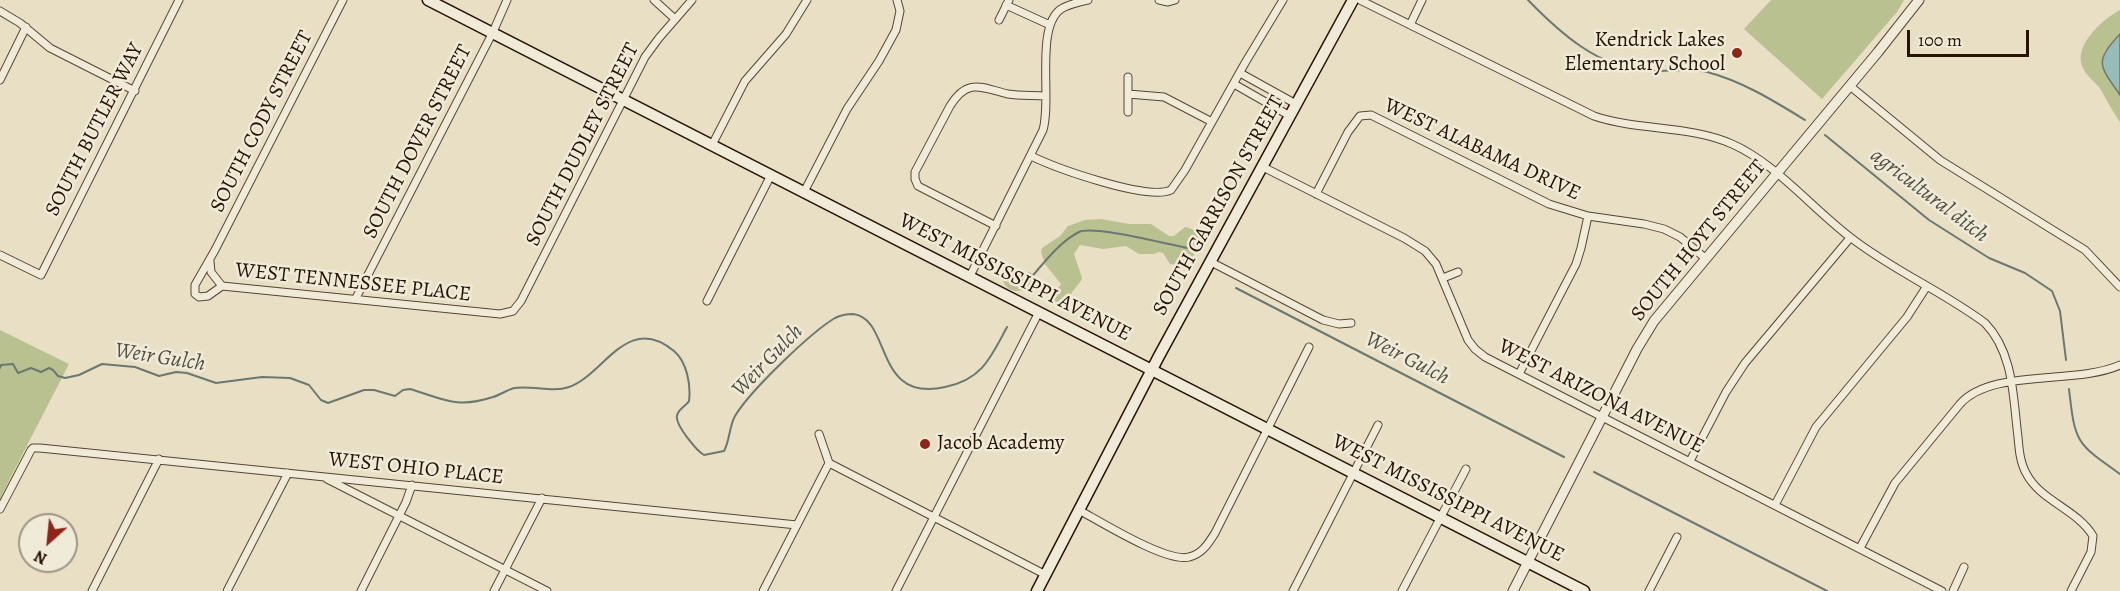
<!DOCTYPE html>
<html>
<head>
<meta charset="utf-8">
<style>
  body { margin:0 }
  #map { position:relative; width:2120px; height:591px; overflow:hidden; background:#e8dfc5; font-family:Alegreya,serif }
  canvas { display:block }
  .north { position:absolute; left:18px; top:513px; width:60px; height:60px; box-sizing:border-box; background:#f0ead9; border:2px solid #a09483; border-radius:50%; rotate:207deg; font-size:16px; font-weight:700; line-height:24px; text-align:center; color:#271203 }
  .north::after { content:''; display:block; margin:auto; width:21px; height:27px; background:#8f2418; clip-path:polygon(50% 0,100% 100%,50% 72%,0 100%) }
  .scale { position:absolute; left:1907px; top:30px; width:122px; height:27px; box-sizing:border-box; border:3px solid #271203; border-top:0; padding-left:8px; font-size:18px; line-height:21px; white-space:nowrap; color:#271203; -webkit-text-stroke:4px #f0ead9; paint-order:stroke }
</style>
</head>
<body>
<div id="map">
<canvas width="2120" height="591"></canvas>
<div class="north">N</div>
<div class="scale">100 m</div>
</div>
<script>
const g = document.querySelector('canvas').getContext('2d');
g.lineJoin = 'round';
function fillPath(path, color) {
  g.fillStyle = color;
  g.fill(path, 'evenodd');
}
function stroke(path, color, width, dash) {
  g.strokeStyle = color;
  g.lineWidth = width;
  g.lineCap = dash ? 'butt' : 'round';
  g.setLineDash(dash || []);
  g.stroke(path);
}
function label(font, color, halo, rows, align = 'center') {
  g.font = font + ' Alegreya,serif';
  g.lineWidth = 5;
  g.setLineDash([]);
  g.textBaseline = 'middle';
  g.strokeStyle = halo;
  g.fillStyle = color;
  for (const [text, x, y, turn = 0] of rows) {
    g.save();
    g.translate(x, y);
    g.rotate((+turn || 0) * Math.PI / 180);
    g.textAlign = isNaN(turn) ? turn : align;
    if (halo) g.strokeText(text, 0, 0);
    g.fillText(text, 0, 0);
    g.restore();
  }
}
const green = new Path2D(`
  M1771 0H1904L1897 12 1822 99 1744 29Z
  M2120 10V34L2105 51 2102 62 2103 68 2120 95V122C2113 112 2107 101 2101 90 2096 82 2087 77 2083 68 2072 46 2103 19 2120 10Z
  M1101 219 1129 224H1151L1169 236H1174L1185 227C1208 230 1197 256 1185 266L1170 264 1163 253 1159 252 1154 254H1139L1126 246 1103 249 1080 245 1074 254 1082 278 1081 281 1072 292 1068 304 1058 305 1050 297C1052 291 1059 289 1061 284L1045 264 1041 252 1042 248 1060 236 1068 226 1085 220Z
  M1027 272C1032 272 1037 276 1036 281 1026 291 1013 297 1003 282L1006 276Z
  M0 330 69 364 0 498Z`);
const water = new Path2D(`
  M2120 34V95C2099 65 2094 62 2120 34Z`);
const stream = new Path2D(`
  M1528 0C1560 33 1599 68 1647 71 1667 72 1688 67 1707 72 1742 81 1774 101 1805 120
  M1825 135 1929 220 1989 258 2025 273 2052 291 2060 311 2066 360
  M1029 280C1043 264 1059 242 1079 232 1094 225 1171 245 1192 249
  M1236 288 1564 457
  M0 368 1 365 13 364 18 373 31 368 41 372 49 368 53 370 58 376 65 378 79 375 102 364 135 367 159 376 176 372 187 373 216 383 262 377 290 378 309 385 321 400 328 403 364 390H374L395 396 403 390 410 389C444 399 456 409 493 397 500 395 507 390 514 388 532 385 552 393 569 387 604 375 627 312 674 351 687 362 691 385 689 401 686 406 677 410 677 416 675 425 697 451 704 455L724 451C730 440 729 427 735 416 750 391 810 333 835 318 841 315 847 314 853 314 892 318 873 403 945 387 982 380 991 357 1007 327
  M2069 389C2075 443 2076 443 2120 474
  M1594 472 1827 591`);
const minor = new Path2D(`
  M343 0 215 250 195 285V294L199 297 208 296 222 286 500 314 513 311 521 301 645 57 659 38 692 0
  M654 0 675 19
  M1159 0 1168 2 1175 0
  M1360 0 1594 116C1638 131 1689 125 1732 144 1774 162 1813 209 1850 237 1892 270 1942 291 1985 323 2014 353 2013 398 2018 437 2019 449 2020 462 2026 473 2040 501 2077 509 2093 536L2091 552 2071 591
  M1006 5 1050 25
  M0 11 20 23 50 48 135 91
  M999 20 1009 0
  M1410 25 1422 0
  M1240 73 1296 104
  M0 80 26 27
  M1234 84 1290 116
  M1850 86 1940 160 2085 250 2120 287
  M1128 94 1164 97 1212 122
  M1128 112V77
  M712 145 745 81 786 34 807 0
  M1031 156C1056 168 1147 201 1171 190L1185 170 1245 63 1283 0
  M1263 167 1404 238 1425 251 1436 264 1468 340 1475 349 1485 357 1942 591
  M804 192 847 109 879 61 896 30 900 11 897 0
  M1316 194 1348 132 1360 116 1371 115 1549 204 1588 216 1644 224 1664 229 1680 237 1705 258
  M996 226 918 186 915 179V172L950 106C968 77 982 88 1008 94 1020 96 1034 95 1046 96
  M0 255 41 275 179 0
  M210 261 211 272 222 286
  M1211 262 1323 320 1339 324 1351 323
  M970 276 1043 130C1052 99 1035 27 1061 9 1069 4 1079 2 1088 0
  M1443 278 1458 272
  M356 298 493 32 507 0
  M707 301 771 175
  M1519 374 1576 264 1581 248 1588 216
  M1690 461 1726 392 1745 363 1850 238
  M829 463 1046 575
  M327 479 547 591
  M1775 505 1816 427 1907 317 1927 286
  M0 509 31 450 33 448H40L797 525
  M1079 510C1101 522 1167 563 1189 557 1202 554 1208 544 1215 533L1309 347
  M1860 548 1895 483 1960 404C1992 368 2076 385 2120 365
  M92 591 159 459
  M227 591 288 473
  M361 591 406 502 412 485
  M494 591 542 498
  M763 591 829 463 819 434
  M896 591 1039 312
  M1293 591 1378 425
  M1402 591 1466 469
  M1649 591 1677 537
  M1953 591 1964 567`);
const tertiary = new Path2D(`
  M1513 591 1637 349 1654 321 1878 52 1919 0`);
const secondary = new Path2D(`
  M428 0 1584 591
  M1037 591 1159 356 1353 0`);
const markers = [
  [1737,53,6,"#8f2418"],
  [925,444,6,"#8f2418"]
];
const poiNames = [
  ["Kendrick Lakes",1725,41],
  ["Elementary School",1725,65],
  ["Jacob Academy",937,444,"left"]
];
const streetNames = [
  ["SOUTH CODY STREET",262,122,-63],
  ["SOUTH BUTLER WAY",95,130,-63],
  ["SOUTH DOVER STREET",418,142,-63],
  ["SOUTH DUDLEY STREET",583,145,-63],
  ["WEST ALABAMA DRIVE",1482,150,25],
  ["SOUTH GARRISON STREET",1219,206,-61],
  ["SOUTH HOYT STREET",1699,241,-51],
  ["WEST MISSISSIPPI AVENUE",1015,278,27],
  ["WEST TENNESSEE PLACE",353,283,6],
  ["WEST ARIZONA AVENUE",1601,397,27],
  ["WEST OHIO PLACE",416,469,6],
  ["WEST MISSISSIPPI AVENUE",1448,499,27]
];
const waterNames = [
  ["agricultural ditch",1929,196,37],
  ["Weir Gulch",160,358,9],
  ["Weir Gulch",1407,359,27],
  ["Weir Gulch",768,361,-46]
];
fillPath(green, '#bac191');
fillPath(water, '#98bcba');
stroke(water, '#6b7871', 1.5);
stroke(stream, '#6b7871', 2);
stroke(minor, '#574534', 9);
stroke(tertiary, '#574534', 11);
stroke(secondary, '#271203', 13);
stroke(minor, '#f0ead9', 7);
stroke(tertiary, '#f0ead9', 9);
stroke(secondary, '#f0ead9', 10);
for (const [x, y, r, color] of markers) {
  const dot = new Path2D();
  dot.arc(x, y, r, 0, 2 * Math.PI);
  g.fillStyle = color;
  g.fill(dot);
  stroke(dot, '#f0ead9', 2);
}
label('21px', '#271203', '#f0ead9', poiNames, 'right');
label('21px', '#271203', '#f0ead9', streetNames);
label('italic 22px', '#4f4e43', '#f0ead9', waterNames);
</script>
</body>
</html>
